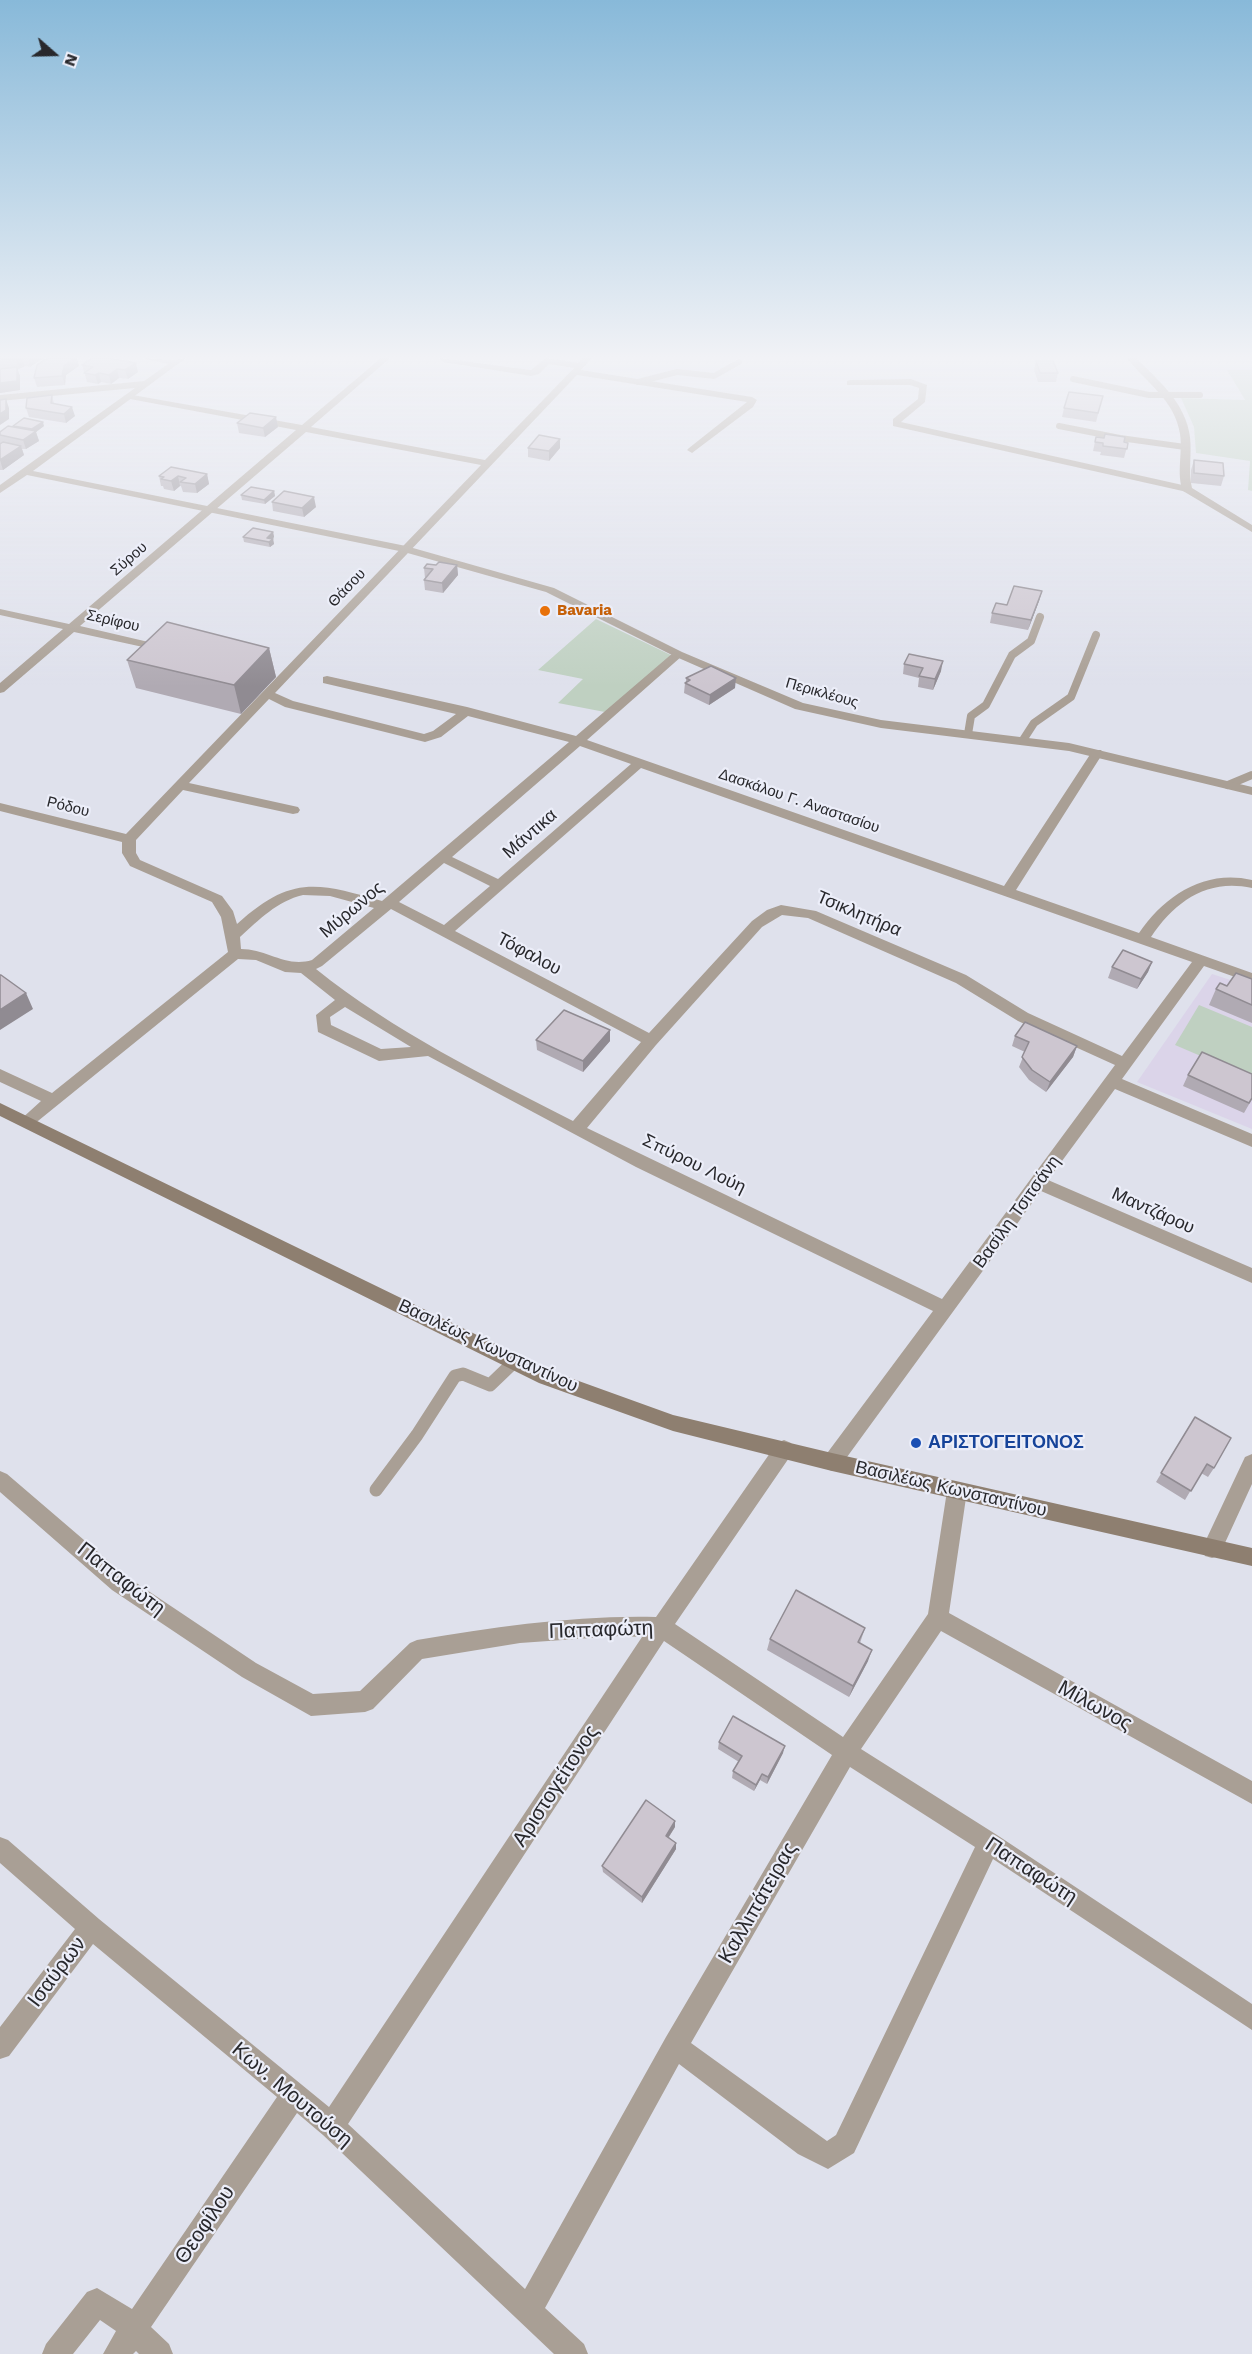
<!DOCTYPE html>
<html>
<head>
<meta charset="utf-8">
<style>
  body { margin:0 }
  #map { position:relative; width:1252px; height:2354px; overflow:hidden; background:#dfe1ec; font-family:"Work Sans",sans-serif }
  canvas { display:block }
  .north { position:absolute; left:24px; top:24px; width:60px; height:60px; -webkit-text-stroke:4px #eceef9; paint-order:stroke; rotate:110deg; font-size:16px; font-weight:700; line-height:24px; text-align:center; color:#28282c }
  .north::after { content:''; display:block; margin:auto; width:21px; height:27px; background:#28282c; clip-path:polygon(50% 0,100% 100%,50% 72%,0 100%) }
</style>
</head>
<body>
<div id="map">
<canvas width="1252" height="2354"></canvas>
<div class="north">N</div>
</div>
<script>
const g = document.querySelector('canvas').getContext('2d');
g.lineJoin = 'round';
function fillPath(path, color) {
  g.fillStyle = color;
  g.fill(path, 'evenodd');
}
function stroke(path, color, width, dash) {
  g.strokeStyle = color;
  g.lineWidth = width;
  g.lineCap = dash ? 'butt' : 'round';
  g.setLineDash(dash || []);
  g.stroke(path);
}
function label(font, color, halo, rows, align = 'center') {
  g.font = font + ' "Work Sans",sans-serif';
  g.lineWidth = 4.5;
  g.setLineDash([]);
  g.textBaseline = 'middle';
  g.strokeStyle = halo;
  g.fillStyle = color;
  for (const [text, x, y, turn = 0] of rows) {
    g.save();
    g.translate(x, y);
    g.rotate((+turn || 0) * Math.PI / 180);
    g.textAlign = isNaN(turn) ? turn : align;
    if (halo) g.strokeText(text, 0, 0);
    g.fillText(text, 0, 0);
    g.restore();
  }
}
const education = new Path2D(`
  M1212 974 1252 987V1129L1137 1082Z`);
const green = new Path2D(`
  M1227 370H1252V491L1248 490 1250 461 1196 453 1194 427 1181 398 1245 400Z
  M596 619 677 658 610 713 558 703 583 679 538 670Z
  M1199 1005 1252 1027V1078L1175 1045Z`);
const serviceFar2 = new Path2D(`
  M1073 379 1149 395H1200
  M638 382 677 372 714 376 739 362
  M1059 426 1120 438 1185 447`);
const serviceFar1 = new Path2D(`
  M968 734 971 716 986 705 1012 655 1031 641 1040 617
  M1023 740 1034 723 1071 697 1096 635
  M1228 785 1252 775`);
const service = new Path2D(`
  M376 1490 417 1435 455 1376 463 1374 490 1385 514 1362`);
const minor = new Path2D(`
  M381 358H390L311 427 485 460 574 368 549 364 539 374 531 376 443 362 439 358 531 370 546 358 578 363 583 358H592L581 370 752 397 757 400 753 407 692 453 687 450 689 448 747 402 577 375 275 693 293 701 424 734 433 731 456 714 323 683V677L327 676 467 707 576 736 674 652H682V656L587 740 1004 886 1093 750H1101L1103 753 1016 890 1139 933C1165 895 1205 869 1252 880V888C1208 878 1175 901 1151 937L1252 973V983L1204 966 1122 1079 1252 1134V1147L1115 1089 1048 1180 1252 1268V1283L1041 1191 839 1468 832 1471 825 1468 822 1462 825 1456 933 1311 636 1167 428 1056 379 1061 318 1032 316 1015 335 1000 301 973 285 972 256 960 238 959 33 1125H21L19 1121 41 1101 0 1082V1069L52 1093 228 952 221 917 212 902 130 866 122 853V842L0 811V803L126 834 481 465 306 432 80 626 170 647V651L166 652 74 632 4 692 0 693V683L63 629 0 615V609L69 624 296 430 130 399 127 398V394L302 425ZM269 699 285 707 425 742 441 737 468 716 569 742 382 901C317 882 291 875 237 924L233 911 222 896 140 860 136 853V840L183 790 293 814 298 813 300 810 298 807 189 783ZM580 746 631 764 498 879 452 857ZM641 768 1192 962 1122 1056 1028 1013 966 975 816 911 781 905 767 910 752 921 649 1033 455 931ZM444 863 490 886 444 925 399 902ZM303 895 330 896 374 908 312 960C286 968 267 949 241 949L240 937C259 920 277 901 303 895ZM391 909 641 1042 573 1121C485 1076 393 1031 316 969L322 966ZM782 915 808 918 956 983 1018 1021 1115 1065 942 1299 587 1128 656 1045 762 927ZM345 1007 411 1047 381 1049 331 1025 330 1017Z
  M850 380 911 379 927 385 925 402 901 422 1187 486 1192 489 1187 492 893 426V419L918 399 919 388 910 385H847V381Z
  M784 1440 791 1443 794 1449 791 1455 675 1624 843 1737 928 1614 947 1491 950 1485 957 1482 964 1485 967 1491 949 1613 1252 1781V1804L941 1631 861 1749 997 1835 1252 2004V2030L993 1859 854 2153 828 2169 798 2154 679 2064 545 2308 584 2344 588 2354H554L323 2135 297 2113 151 2327 169 2344 173 2354H139L136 2351 133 2354H103L116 2331 100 2320 73 2354H42L46 2344 87 2292 97 2288 132 2309 277 2097 93 1944 9 2056 0 2059V2027L75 1929 0 1863V1837L8 1840 99 1919 329 2107 642 1637 619 1636 520 1643 422 1659 373 1709 365 1712 311 1716 242 1677 112 1590 0 1492V1471L7 1474 126 1576 256 1663 313 1694 360 1691 410 1643 417 1640C496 1627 575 1615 656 1617L777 1443ZM664 1641 832 1755 666 2037 525 2289 348 2124ZM850 1767 975 1847 836 2135 827 2141 691 2043Z
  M1252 1454V1484L1219 1556 1212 1558 1205 1556 1202 1549 1205 1542 1245 1457Z`);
const tertiary = new Path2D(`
  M142 358 173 360 186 358 33 471 406 546 554 588 682 652 803 703 881 720 1069 743 1252 787V795L1069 751 881 728 795 709 674 656 546 592 404 552 27 475 0 493V485L135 388 0 401V395L144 381 168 364Z
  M1127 358H1136C1158 380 1186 403 1190 437 1192 454 1188 471 1192 488L1252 525V532L1183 491C1176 474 1183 453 1180 434 1175 400 1146 383 1127 358Z`);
const secondary = new Path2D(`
  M0 1103 551 1371 673 1415 832 1453 1252 1548V1566L832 1471 673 1431 539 1383 0 1116Z`);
const wall = new Path2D(`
  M0 358H43L30 367 25 366 19 369H17L20 376V390L0 393V369L7 368H0Z
  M92 358 138 372 128 379 119 378 111 384 101 382 98 384 87 382 82 365Z
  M1036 361 1058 373 1056 382H1038L1034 370Z
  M79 366 66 375 65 385 37 387 34 378Z
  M52 395 54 404 75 416 66 423 29 417 26 408Z
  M1103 396 1096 422 1062 417 1064 408Z
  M237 423 278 427 265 437 239 433Z
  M13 426H44L36 432 39 441 26 449H22L24 455 3 470H0V432L13 427Z
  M1096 437 1128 443 1124 458 1100 455 1101 452 1093 451Z
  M528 448H560L549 461 528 457Z
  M1194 460 1224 476 1221 486 1191 483V470Z
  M207 474 209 484 197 493 183 492 181 486H180L174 491 164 489 163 486H161L159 476Z
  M274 491 275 496 265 504 242 500 241 495Z
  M272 502 316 507 304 517 273 511Z
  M273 532 274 537 273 539 274 544 270 547 244 542 243 537Z
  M436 565H457L458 575 443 593 425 590 424 580 425 578 424 568Z
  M1042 591 1039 601 1028 630 990 623 992 613 1007 605Z
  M269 648 276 677 241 714 136 688 127 660Z
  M904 664 941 671 933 690 918 687 919 678 903 674Z
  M686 678 735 688 709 705 684 693 685 683 686 682Z
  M1152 962 1148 972 1137 989 1108 978 1112 967Z
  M1252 979V1023L1209 1005 1216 989Z
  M610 1030V1041L583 1072 537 1050 536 1040Z
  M1015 1036 1077 1046 1073 1057 1046 1092 1029 1080 1019 1067 1025 1052 1012 1046Z
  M1252 1074V1099L1244 1113 1183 1086 1188 1075Z
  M1195 1417 1214 1468 1208 1477 1201 1473 1185 1500 1156 1482Z
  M865 1628 860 1643 868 1661 849 1697 767 1650 770 1639Z
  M719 1742 783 1753 767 1784 760 1780 754 1791 732 1778 733 1771 739 1762 718 1749Z
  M675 1827 669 1837 676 1843V1849L642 1903 603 1872 602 1866Z`);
const shadedWall = new Path2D(`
  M20 358H22L25 366 19 369 16 360Z
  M28 358H43L30 367Z
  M75 358H77L79 366 66 375 65 385 62 376 64 366Z
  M136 363 138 372 128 379 125 370Z
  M17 367 20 376V390L0 393V383Z
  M117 369 119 378 111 384 109 375Z
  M99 373 101 382 98 384 95 375Z
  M6 399 9 408V419L0 425V414Z
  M72 407 75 416 66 423 64 414Z
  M276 417 278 427 265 437 263 428Z
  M43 422 44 426 36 432 39 441 26 449 23 440 33 433 32 429Z
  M560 439V448L549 461V451Z
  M21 446 24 455 3 470 0 460Z
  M207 474 209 484 197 493 195 484Z
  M178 476 180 486 174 491 171 481Z
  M274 491 275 496 265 504 264 500Z
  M314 497 316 507 304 517 302 508Z
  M273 532 274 537 271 540 273 539 274 544 270 547 267 538Z
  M457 565 458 575 443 593 442 583Z
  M1042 591 1039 601 1028 630 1031 620Z
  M269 648 276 677 241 714 234 685Z
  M943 661 941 671 933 690 935 679Z
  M736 678 735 688 709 705 710 695Z
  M1152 962 1148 972 1137 989 1141 979Z
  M26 993 33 1009 0 1030V1010Z
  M610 1030V1041L583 1072V1061Z
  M1077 1046 1073 1057 1046 1092 1050 1082Z
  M872 1650 868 1661 849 1697 853 1686Z
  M785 1746 783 1753 767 1784 768 1777Z
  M762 1774 760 1780 754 1791 756 1785Z
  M675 1821V1827L666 1841V1836Z
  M676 1843V1849L642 1903V1897Z`);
const building = new Path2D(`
  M0 358H20L16 360 0 359Z
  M48 358H75L64 366 62 376 34 378 37 365Z
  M92 358H107L136 363 125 370 117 369 109 375 99 373 95 375 84 373 93 367 82 365Z
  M1036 361H1053L1058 373H1040Z
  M17 367V381L0 383V369Z
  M1069 392 1103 396 1098 413 1064 408Z
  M52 395 51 403 72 407 64 414 26 408 27 398Z
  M6 399V410L0 414V400Z
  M250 413 276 417 263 428 237 423Z
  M24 418 43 422 32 429 13 426Z
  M8 426 36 431 23 440 0 435V432Z
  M1105 434 1125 437 1124 442 1128 443 1127 449 1103 446V443L1095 442 1096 437 1104 438Z
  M539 435 560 439 549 451 528 448Z
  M3 442 21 446 0 460V444Z
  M1194 460 1223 463 1224 476 1194 473Z
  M171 467 207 474 195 484 180 482 186 478 178 476 171 481 161 479 164 477 159 476Z
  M251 487 274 491 264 500 241 495Z
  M284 491 314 497 302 508 272 502Z
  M253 528 273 532 267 538 273 539 269 542 243 537Z
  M439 562 457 565 442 583 424 580 433 569 424 568 427 564 436 565Z
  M1014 586 1042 591 1031 620 992 613 996 603 1007 605Z
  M167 622 269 648 234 685 127 660Z
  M909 654 943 661 935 679 919 676 923 668 904 664Z
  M711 666 736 678 710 695 685 683 690 680 686 678Z
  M1123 950 1152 962 1141 979 1112 967Z
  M1236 973 1252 979V1005L1216 989 1220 983 1227 986Z
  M0 975H1L26 993 0 1010Z
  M564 1010 610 1030 583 1061 536 1040Z
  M1025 1022 1077 1046 1050 1082 1032 1070 1022 1057 1029 1042 1015 1036Z
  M1202 1052 1252 1074V1098L1249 1103 1188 1075Z
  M1195 1417 1231 1438 1214 1468 1207 1464 1191 1491 1161 1473Z
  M796 1590 865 1628 858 1642 872 1650 853 1686 770 1639Z
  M733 1716 785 1746 768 1777 762 1774 756 1785 733 1771 742 1756 719 1742Z
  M646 1800 675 1821 666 1836 676 1843 642 1897 602 1866Z`);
const markers = [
  [545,611,6,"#e8710a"],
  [916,1443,6,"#1a4fb4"]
];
const farStreetnames = [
  ["Σύρου",129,559,-41],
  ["Θάσου",347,588,-46],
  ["Σερίφου",113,621,13],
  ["Περικλέους",822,693,16],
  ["Δασκάλου Γ. Αναστασίου",799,801,19],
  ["Ρόδου",68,807,14]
];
const farFoodnames = [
  ["Bavaria",557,611]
];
const streetNames = [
  ["Μάντικα",530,834,-41],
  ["Μύρωνος",352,910,-40],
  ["Τσικλητήρα",859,914,23],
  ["Τόφαλου",529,954,28],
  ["Σπύρου Λούη",694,1164,26],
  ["Μαντζάρου",1153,1211,24],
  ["Βασίλη Τσιτσάνη",1017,1212,-54],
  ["Βασιλέως Κωνσταντίνου",488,1346,25],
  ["Βασιλέως Κωνσταντίνου",951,1489,13]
];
const transitNames = [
  ["ΑΡΙΣΤΟΓΕΙΤΟΝΟΣ",928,1443]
];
const nearStreetnames = [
  ["Παπαφώτη",121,1579,38],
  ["Παπαφώτη",601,1630,-2],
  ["Μίλωνος",1095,1706,29],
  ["Αριστογείτονος",556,1786,-57],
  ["Παπαφώτη",1031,1871,33],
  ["Καλλιπάτειρας",758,1903,-60],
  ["Ισαύρων",57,1972,-53],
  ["Κων. Μουτούση",292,2095,40],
  ["Θεοφίλου",205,2225,-56]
];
fillPath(education, '#dbd4e9');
fillPath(green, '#bfd0c1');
stroke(serviceFar2, '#a99f95', 6);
stroke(serviceFar1, '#a99f95', 8);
stroke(service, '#a99f95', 13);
fillPath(minor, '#a99f95');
fillPath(tertiary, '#a99f95');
fillPath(secondary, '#8e7f70');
fillPath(wall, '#b0aab3');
fillPath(shadedWall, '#908b92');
fillPath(building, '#cdc6d0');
stroke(building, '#908b92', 1.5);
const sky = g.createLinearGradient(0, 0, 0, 687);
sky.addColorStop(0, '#88b9d9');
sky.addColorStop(0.52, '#f1f2f6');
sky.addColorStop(1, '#f1f2f600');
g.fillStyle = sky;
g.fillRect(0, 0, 1252, 687);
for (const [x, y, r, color] of markers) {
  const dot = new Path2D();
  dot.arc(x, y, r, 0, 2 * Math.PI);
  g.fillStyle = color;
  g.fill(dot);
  stroke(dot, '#eceef9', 2);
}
label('15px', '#28282c', '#eceef9', farStreetnames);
label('bold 15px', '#c56008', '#eceef9', farFoodnames, 'left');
label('18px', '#28282c', '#eceef9', streetNames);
label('bold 18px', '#164399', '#eceef9', transitNames, 'left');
label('21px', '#28282c', '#eceef9', nearStreetnames);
</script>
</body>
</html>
